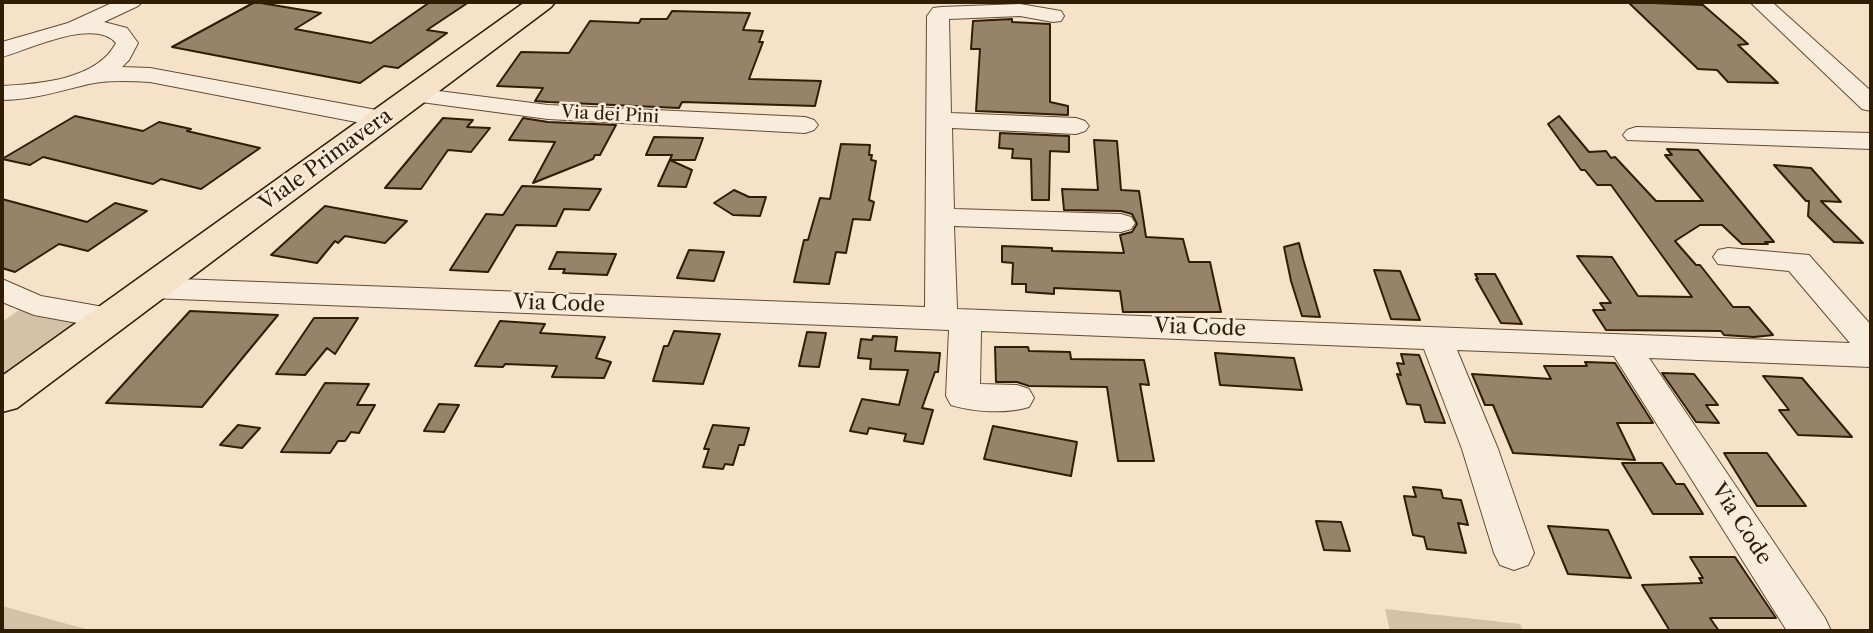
<!DOCTYPE html>
<html>
<head>
<meta charset="utf-8">
<style>
  body { margin:0 }
  #map { position:relative; width:1873px; height:633px; overflow:hidden; background:#f5e2c9; font-family:"Libre Caslon Text",serif }
  canvas { display:block }
  .frame { position:absolute; inset:0; border:4px solid #301d03; pointer-events:none }
</style>
</head>
<body>
<div id="map">
<canvas width="1873" height="633"></canvas>
<div class="frame"></div>
</div>
<script>
const g = document.querySelector('canvas').getContext('2d');
g.lineJoin = 'round';
function fillPath(path, color) {
  g.fillStyle = color;
  g.fill(path, 'evenodd');
}
function stroke(path, color, width, dash) {
  g.strokeStyle = color;
  g.lineWidth = width;
  g.lineCap = dash ? 'butt' : 'round';
  g.setLineDash(dash || []);
  g.stroke(path);
}
function label(font, color, halo, rows, align = 'center') {
  g.font = font + ' "Libre Caslon Text",serif';
  g.lineWidth = 5;
  g.setLineDash([]);
  g.textBaseline = 'middle';
  g.strokeStyle = halo;
  g.fillStyle = color;
  for (const [text, x, y, turn = 0] of rows) {
    g.save();
    g.translate(x, y);
    g.rotate((+turn || 0) * Math.PI / 180);
    g.textAlign = isNaN(turn) ? turn : align;
    if (halo) g.strokeText(text, 0, 0);
    g.fillText(text, 0, 0);
    g.restore();
  }
}
const green = new Path2D(`
  M19 310 29 314 81 320 2 376V322Z
  M2 606 89 630 92 631H2Z
  M1385 609 1520 624 1523 631H1390Z`);
const building = new Path2D(`
  M255 2 321 13 295 29 371 43 430 2H469L427 30 447 33 398 68 384 66 360 83 172 47Z
  M1628 2 1703 5 1748 44 1738 45 1778 83 1728 82 1717 70 1698 69Z
  M672 11 750 13 743 30 763 31 759 42H763L749 79 821 81 815 106 682 102 679 108 548 102 535 101 543 88 497 86 521 52 569 53 590 21 639 23 641 19H667Z
  M1012 19V22L1050 24V102L1068 106V115L976 111 980 49H971L973 21Z
  M75 116 143 131 159 122 191 129 187 131 260 148 201 189 161 179 153 184 43 157 30 165 2 159Z
  M1559 116 1589 152 1606 151 1611 158 1615 157 1656 201H1703L1665 155H1672L1667 149 1698 150 1774 242H1765L1768 244H1742L1722 225H1700L1675 241 1696 265H1700L1733 307H1749L1773 335 1754 337 1724 335 1721 331 1606 330 1593 310H1605L1600 303H1611L1577 256 1612 257 1638 296 1692 297 1611 185H1597L1585 170H1581L1548 124Z
  M443 118 473 120 467 127 490 128 471 152 448 150 421 189 385 188Z
  M523 118 548 122 616 125 600 155H595L593 159 533 183 555 142 509 140Z
  M1000 133 1069 136V152L1050 151 1049 200H1032L1031 159 1012 158 1013 149 999 148Z
  M654 137 703 138 695 160H670L692 170 686 187 658 186 672 155H646Z
  M1094 140 1117 141 1121 190 1139 191 1146 237 1183 239 1189 262H1210L1221 312H1123L1120 291 1054 288V294L1026 292V284H1012L1013 263 1002 262V246L1052 248V251L1124 253 1120 235 1132 232 1137 224 1132 214 1121 211 1064 210 1062 189 1098 190Z
  M841 144 870 145 869 155H872L871 160 876 161 869 200 874 202 870 220 853 219 846 253 836 252 829 284 794 282 804 240H808L820 198 830 199Z
  M1774 165 1811 168 1841 202 1821 201 1863 243 1834 242 1808 216 1809 201H1806Z
  M522 186 601 189 589 210 564 209 556 226 516 225 488 272 450 270 486 214 503 215Z
  M734 190 749 197H766L760 216 733 215 714 203Z
  M2 199 87 222 115 203 147 211 88 251 59 244 15 272 2 268Z
  M325 206 407 221 385 243 345 236 338 243 335 241 317 263 271 255Z
  M1299 243 1303 259 1320 317 1302 316 1291 281 1284 247Z
  M689 250 724 252 714 281 677 278Z
  M557 252 616 254 607 275 563 273 565 269H549Z
  M1374 270 1400 271 1420 320 1391 319Z
  M1475 274H1495L1522 324 1501 323 1476 279H1478Z
  M190 311 278 315 202 407 106 403Z
  M314 318H358L335 354 327 348 305 375 276 374Z
  M500 321 545 324 540 333 605 337 596 358 611 362 604 378 552 377 557 366 505 364 503 367 475 366Z
  M674 331 720 334 703 384 653 381 664 346H668Z
  M807 332 826 333 819 367 799 366Z
  M873 336 897 337 895 351 940 353 938 372H935L922 408 933 410 923 444 904 441 906 434 869 428 867 434 850 431 862 399 899 405 908 370 870 369 871 359 858 358 861 339 872 340Z
  M995 347H1028L1029 351 1070 352 1071 359 1144 360 1149 385 1140 384 1154 461H1118L1107 387 1029 386 1017 382H996Z
  M1215 353 1294 358 1302 390 1220 385Z
  M1401 354 1419 355 1445 423 1425 422 1420 405 1407 404 1397 374 1401 375 1397 363 1404 364Z
  M1585 362 1615 363 1653 423H1617L1635 460 1513 453 1493 405H1485L1472 374 1551 379 1544 366H1587Z
  M1662 373 1694 374 1718 405H1706L1719 423 1696 422Z
  M1763 376 1802 378 1852 437 1798 435 1779 410H1789Z
  M325 383 369 384 357 405H375L359 433 351 432 345 441H338L330 453 281 452Z
  M439 404 459 405 444 432 424 431Z
  M238 425 260 428 242 448 220 445Z
  M713 425 749 428 744 445H739L733 465 725 464 723 469 703 467 709 449H704Z
  M993 426 1077 442 1071 476 984 459Z
  M1724 453H1767L1806 506H1757Z
  M1622 463H1662L1676 484H1684L1703 514H1653Z
  M1413 487 1441 490 1443 498 1461 500 1468 525 1458 523 1466 553 1427 549 1424 537 1413 535 1404 496 1416 497Z
  M1316 521 1341 522 1350 551 1324 550Z
  M1548 526 1608 530 1631 578 1568 574Z
  M1690 557H1735L1776 618H1710L1719 631H1670L1642 585 1702 583 1699 578H1703Z`);
const minor = new Path2D(`
  M114 2H142L138 6 104 22 127 28 138 43 129 60 122 67 150 68 382 111 391 114 395 119 391 124 382 127 150 82C130 81 109 80 89 84 59 91 32 100 2 100V86C38 84 97 80 116 43 94 17 28 50 2 57V42L68 23Z
  M1750 2H1772L1871 91V111L1862 109Z
  M1020 4 1061 11 1064 16 1061 21 1053 22 1020 16 949 19 951 113 1076 118 1085 121 1089 126 1085 131 1076 134 952 128 954 209 1121 214 1131 217 1135 223 1131 229 1121 232 954 226 957 309 1850 343 1789 271 1718 264 1713 257 1718 250 1728 248 1809 255 1871 325V367L1649 358 1825 618 1831 631H1787L1614 356 1457 350 1498 449 1534 553 1528 565 1514 570 1500 565 1494 553 1462 449 1424 349 981 331 980 384 1017 385 1029 389 1034 398 1029 407C1006 414 974 412 951 405L946 396 949 330 152 298 141 295 137 288 141 281 152 278 925 307 927 16 933 8 941 7Z
  M415 88 548 105 805 117 814 120 818 125 814 130 805 133 548 119 406 100 403 95 406 90Z
  M1636 127 1871 133V149L1627 140 1623 135 1627 130Z
  M2 279 41 296 121 310 126 318 121 326 110 329 34 315 2 302Z`);
const major = new Path2D(`
  M525 2H555L551 7 17 408 2 412V376Z`);
const farStreetnames = [
  ["Via dei Pini",610,115,3]
];
const streetNames = [
  ["Viale Primavera",326,160,-36],
  ["Via Code",559,304,2],
  ["Via Code",1200,328,2],
  ["Via Code",1741,524,57]
];
fillPath(green, '#d4c1a7');
fillPath(building, '#96836a');
stroke(building, '#301d03', 2);
stroke(minor, '#614e34', 2);
stroke(major, '#301d03', 3);
fillPath(minor, '#f8ecdc');
fillPath(major, '#f5e2c9');
label('18px', '#301d03', '#f8ecdc', farStreetnames);
label('21px', '#301d03', '#f8ecdc', streetNames);
</script>
</body>
</html>
